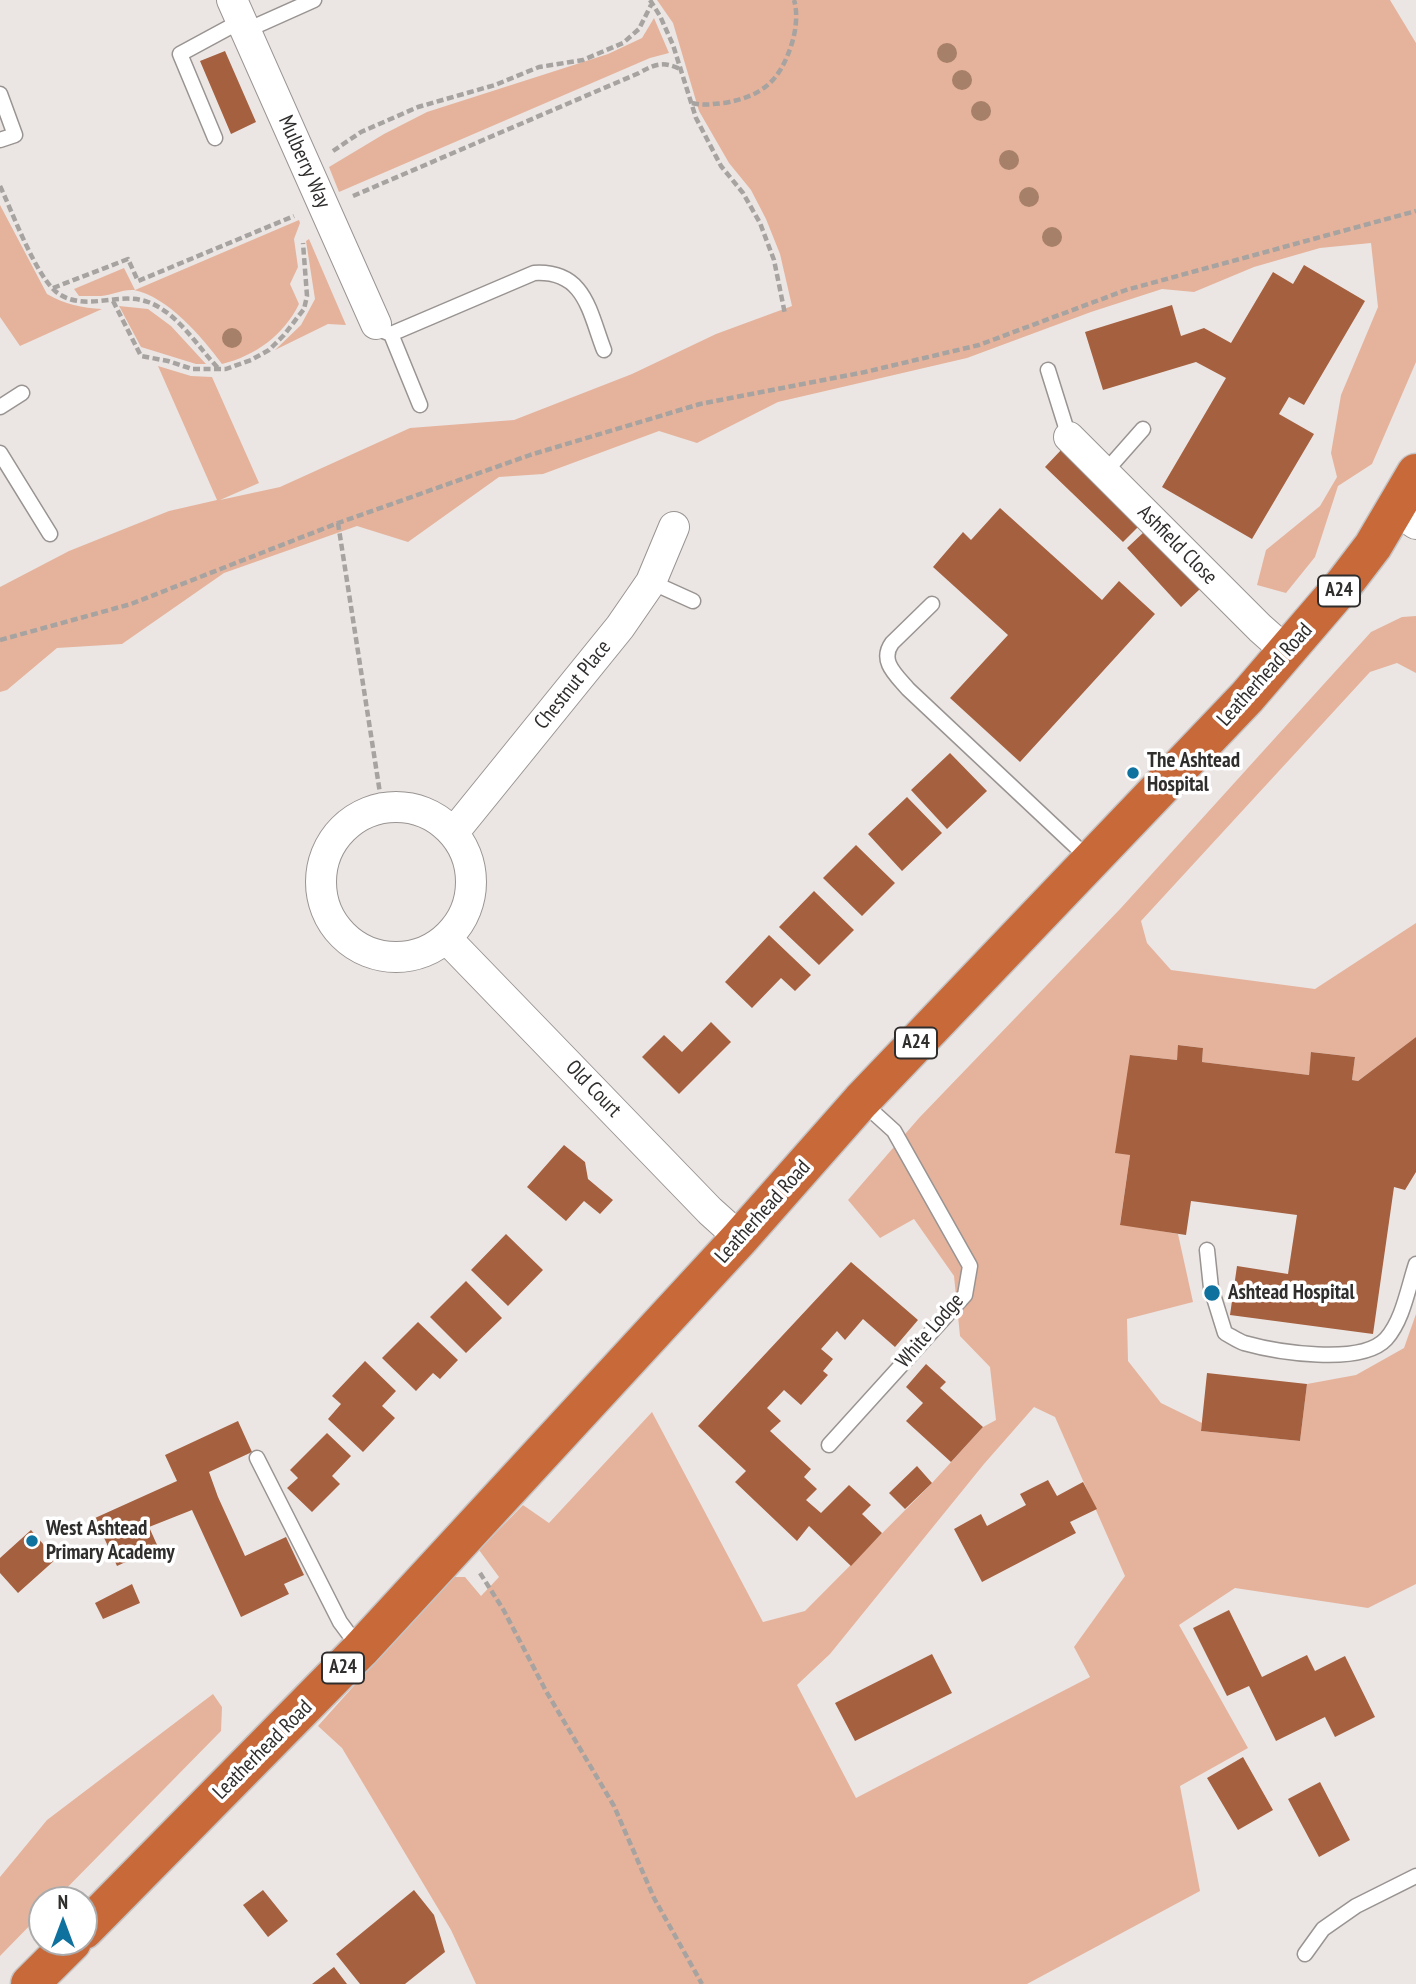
<!DOCTYPE html>
<html>
<head>
<meta charset="utf-8">
<style>
  body { margin:0 }
  #map { position:relative; width:1416px; height:1984px; overflow:hidden; background:#ebe6e4; font-family:"PT Sans Narrow",sans-serif }
  canvas { display:block }
  .north { position:absolute; left:28px; top:1886px; width:70px; height:70px; box-sizing:border-box; background:#fff; border:2px solid #acabab; border-radius:50%; rotate:0deg; font-size:19px; font-weight:700; line-height:28px; text-align:center; color:#302e2d }
  .north::after { content:''; display:block; margin:auto; width:24px; height:32px; background:#0f719e; clip-path:polygon(50% 0,100% 100%,50% 72%,0 100%) }
</style>
</head>
<body>
<div id="map">
<canvas width="1416" height="1984"></canvas>
<div class="north">N</div>
</div>
<script>
const g = document.querySelector('canvas').getContext('2d');
g.lineJoin = 'round';
function fillPath(path, color) {
  g.fillStyle = color;
  g.fill(path, 'evenodd');
}
function stroke(path, color, width, dash) {
  g.strokeStyle = color;
  g.lineWidth = width;
  g.lineCap = dash ? 'butt' : 'round';
  g.setLineDash(dash || []);
  g.stroke(path);
}
function label(font, color, halo, rows, align = 'center') {
  g.font = font + ' "PT Sans Narrow",sans-serif';
  g.lineWidth = 7;
  g.setLineDash([]);
  g.textBaseline = 'middle';
  g.strokeStyle = halo;
  g.fillStyle = color;
  for (const [text, x, y, turn = 0] of rows) {
    g.save();
    g.translate(x, y);
    g.rotate((+turn || 0) * Math.PI / 180);
    g.textAlign = isNaN(turn) ? turn : align;
    if (halo) g.strokeText(text, 0, 0);
    g.fillText(text, 0, 0);
    g.restore();
  }
}
const green = new Path2D(`
  M657 0H1390L1416 43V362L1372 464 1338 486 1315 557 1286 593 1257 585 1266 550 1320 506 1337 477 1331 453 1341 395 1378 307 1371 243 1320 248 1254 267 1194 292 1162 289 1091 312 967 358 778 402 697 443 659 431 543 474 499 477 408 542 357 526 224 573 122 644 57 648 7 690 0 692V587L69 551 169 511 217 500 158 366 191 376 212 377 259 483 220 500 280 487 410 428 514 420 632 374 716 334 792 306 780 254 766 219 751 190 729 163 699 111 673 23Z
  M654 18 669 53 650 58 339 192 329 167 384 134 427 112 608 54 642 38Z
  M0 205 47 294C64 304 83 308 102 309L20 346 0 317Z
  M299 220 300 223 294 239 298 267 290 284 299 304C284 335 255 356 222 364 202 337 168 297 134 290 123 289 112 295 101 296 94 296 86 296 79 296L74 289 124 268 135 290Z
  M309 239 346 325 328 324 275 350 301 325 315 299 306 241Z
  M119 306 148 309 171 326 206 364H196L141 347Z
  M1416 616V673L1397 663 1370 672 1141 921 1147 943 1171 970 1315 989 1416 923V1037L1358 1081 1352 1080 1355 1057 1312 1052 1309 1075 1202 1062 1203 1048 1179 1045 1177 1060 1131 1055 1130 1155 1120 1224 1178 1234 1193 1302 1127 1319 1128 1361 1161 1403 1202 1423 1201 1431 1300 1441 1307 1384 1356 1375 1404 1348 1416 1314V1584L1368 1608 1235 1588 1179 1625 1248 1748 1180 1786 1200 1891 1027 1984H476L451 1930 342 1748 318 1726 451 1577H465L481 1596 499 1577 479 1550 523 1505 549 1523 652 1412 763 1622 805 1611 932 1483 983 1427 996 1420 990 1367 960 1336 954 1276 914 1219 880 1238 848 1200 919 1118 1121 908 1371 632 1402 617ZM1034 1407 1055 1417 1125 1576 1074 1647 1090 1677 856 1798 797 1685 830 1654 984 1464Z
  M213 1694 222 1707 221 1731 55 1900H42V1913L0 1956V1877L47 1820Z`);
const building = new Path2D(`
  M225 51 256 122 231 134 200 61Z
  M1304 265 1365 301 1304 405 1289 397 1279 414 1314 434 1252 539 1162 487 1226 378 1196 362 1103 390 1085 332 1172 305 1181 336 1204 328 1231 343 1273 272 1293 284Z
  M1062 449 1141 524 1123 542 1045 467Z
  M1000 508 1102 600 1119 581 1155 614 1020 762 950 698 1008 635 933 567 963 532 971 540Z
  M1145 531 1200 589 1181 607 1127 548Z
  M950 753 987 791 947 829 911 790Z
  M907 797 942 833 902 871 868 834Z
  M856 845 895 883 862 916 823 878Z
  M814 891 854 930 819 965 779 927Z
  M769 935 811 975 795 991 781 978 752 1008 725 982Z
  M711 1022 731 1042 679 1094 642 1057 664 1035 682 1052Z
  M1416 1037V1172L1405 1190 1394 1187 1373 1334 1230 1315 1237 1266 1288 1274 1297 1215 1191 1201 1186 1235 1120 1225 1130 1155 1115 1153 1130 1055 1177 1060 1178 1045 1203 1048 1202 1062 1309 1075 1311 1052 1355 1057 1352 1080 1358 1081Z
  M564 1145 585 1162 588 1179 613 1200 600 1214 584 1201 566 1221 527 1187Z
  M506 1234 543 1270 508 1306 471 1270Z
  M851 1262 918 1320 895 1347 863 1319 845 1340 837 1331 821 1349 833 1359 823 1371 828 1375 801 1405 784 1390 767 1408 781 1421 770 1431 811 1469 804 1477 817 1489 806 1500 821 1513 849 1485 871 1505 862 1514 882 1533 851 1566 809 1526 797 1541 735 1482 746 1471 698 1426Z
  M466 1281 502 1318 466 1353 430 1317Z
  M418 1322 458 1360 440 1379 433 1373 416 1391 382 1358Z
  M365 1361 396 1391 382 1406 395 1418 363 1452 328 1419 341 1404 332 1396Z
  M926 1364 946 1382 940 1388 983 1427 951 1462 906 1421 923 1403 906 1387Z
  M1207 1373 1307 1384 1300 1441 1201 1431Z
  M238 1421 252 1452 209 1472 218 1497 245 1556 286 1537 304 1575 284 1584 289 1594 241 1617 192 1510 149 1527 158 1547 117 1566 95 1518 177 1481 165 1455Z
  M327 1433 351 1456 332 1476 340 1484 312 1512 287 1488 298 1478 290 1470Z
  M917 1466 932 1483 905 1509 889 1493Z
  M1048 1480 1057 1496 1083 1482 1097 1509 1070 1522 1076 1533 982 1582 954 1529 981 1514 987 1526 1026 1505 1020 1494Z
  M31 1530 56 1559 18 1593 0 1573V1558Z
  M132 1584 140 1603 103 1619 95 1603Z
  M1229 1610 1262 1677 1307 1655 1315 1671 1345 1656 1375 1717 1335 1737 1325 1717 1276 1741 1249 1686 1227 1696 1193 1628Z
  M932 1654 952 1693 855 1741 835 1703Z
  M1243 1757 1273 1810 1238 1830 1207 1778Z
  M1320 1782 1350 1840 1319 1857 1288 1799Z
  M263 1890 288 1921 268 1937 243 1905Z
  M414 1890 434 1915 445 1952 405 1984H360L336 1954Z
  M334 1967 347 1984H312Z`);
const path = new Path2D(`
  M650 0 660 16 673 45 696 118 721 166 743 193 760 223 774 260 785 314
  M692 103C703 106 712 104 724 103 763 96 780 81 792 43 796 30 798 13 794 0
  M333 151 361 132 418 107 495 85 539 67 583 60 623 43 639 29 651 5
  M0 186C12 211 37 280 59 294 87 312 119 291 148 302 178 313 197 346 218 368
  M353 196 639 73C655 64 663 61 680 69
  M53 288 128 259 138 281 294 216
  M113 301 141 356 168 361 192 369H226L251 360 269 350 284 335 304 309 307 296 303 243
  M338 523 382 806
  M0 640 131 604 338 523 530 455 700 404 865 372 979 345 1126 290 1416 211
  M480 1573 503 1609 546 1691 614 1806 654 1898 702 1984`);
const lane = new Path2D(`
  M247 30 314 0
  M0 94 15 135 0 140
  M215 138 180 54 241 21
  M376 324 381 330 391 334 534 273C585 270 589 311 604 350
  M391 334 420 405
  M1048 370 1069 437
  M0 407 22 393
  M0 453 50 534
  M1105 472 1143 429
  M651 582 693 601
  M932 604 892 643C879 661 896 675 908 689L1089 859
  M1207 1250 1211 1288 1225 1333C1231 1336 1238 1341 1244 1343 1276 1352 1361 1366 1386 1339 1403 1320 1408 1288 1416 1264
  M829 1445 965 1295 970 1266 894 1131 862 1102
  M257 1458 340 1622 360 1649
  M1305 1954 1323 1929 1356 1906 1416 1876`);
const street = new Path2D(`
  M232 0 376 324
  M1069 437 1260 628 1287 652
  M1395 510 1416 524
  M321 882a75 75 0 1 1 150 0a75 75 0 1 1-150 0Z
  M454 832 620 627 651 582 674 527
  M447 939 710 1211 740 1238`);
const highway = new Path2D(`
  M84 1930 360 1650 740 1238 861 1101 1247 697 1344 584 1373 546 1416 473
  M30 1984 72 1942`);
const trees = [
  [947,53],
  [962,80],
  [981,111],
  [1009,160],
  [1029,197],
  [1052,237],
  [232,338]
];
const markers = [
  [1133,773,7,"#0f719e"],
  [1212,1293,9,"#0f719e"],
  [32,1541,7,"#0f719e"]
];
const shields = [
  [1339,591,42],
  [916,1043,42],
  [343,1668,42]
];
const shieldNames = [
  ["A24",1339,591],
  ["A24",916,1043],
  ["A24",343,1668]
];
const streetNames = [
  ["Mulberry Way",304,162,66],
  ["Ashfield Close",1177,545,45],
  ["Leatherhead Road",1265,675,-48],
  ["Chestnut Place",573,685,-51],
  ["Old Court",593,1089,46],
  ["Leatherhead Road",763,1212,-48],
  ["White Lodge",930,1331,-49],
  ["Leatherhead Road",263,1750,-45]
];
const poiNames = [
  ["The Ashtead",1147,761],
  ["Hospital",1147,785],
  ["Ashtead Hospital",1228,1293],
  ["West Ashtead",46,1529],
  ["Primary Academy",46,1553]
];
fillPath(green, '#e5b39c');
fillPath(building, '#a5603f');
stroke(lane, '#999492', 17);
stroke(street, '#999492', 32);
stroke(highway, '#c5c4c4', 41);
stroke(path, '#a6a3a1', 4.5, [7, 3.5]);
stroke(lane, '#fff', 14);
stroke(street, '#fff', 30);
stroke(highway, '#c8693a', 38);
g.fillStyle = '#a78069';
for (const [x, y] of trees) {
  g.beginPath();
  g.arc(x, y, 10, 0, 2 * Math.PI);
  g.fill();
}
for (const [x, y, r, color] of markers) {
  const dot = new Path2D();
  dot.arc(x, y, r, 0, 2 * Math.PI);
  g.fillStyle = color;
  g.fill(dot);
  stroke(dot, '#fff', 2.5);
}
for (const [x, y, w] of shields) {
  const box = new Path2D();
  box.roundRect(x - w / 2, y - 15.5, w, 31, 5);
  g.fillStyle = '#fff';
  g.fill(box);
  stroke(box, '#302e2d', 2);
}
label('bold 19px', '#302e2d', null, shieldNames);
label('21px', '#302e2d', '#fff', streetNames);
label('bold 21px', '#302e2d', '#fff', poiNames, 'left');
</script>
</body>
</html>
